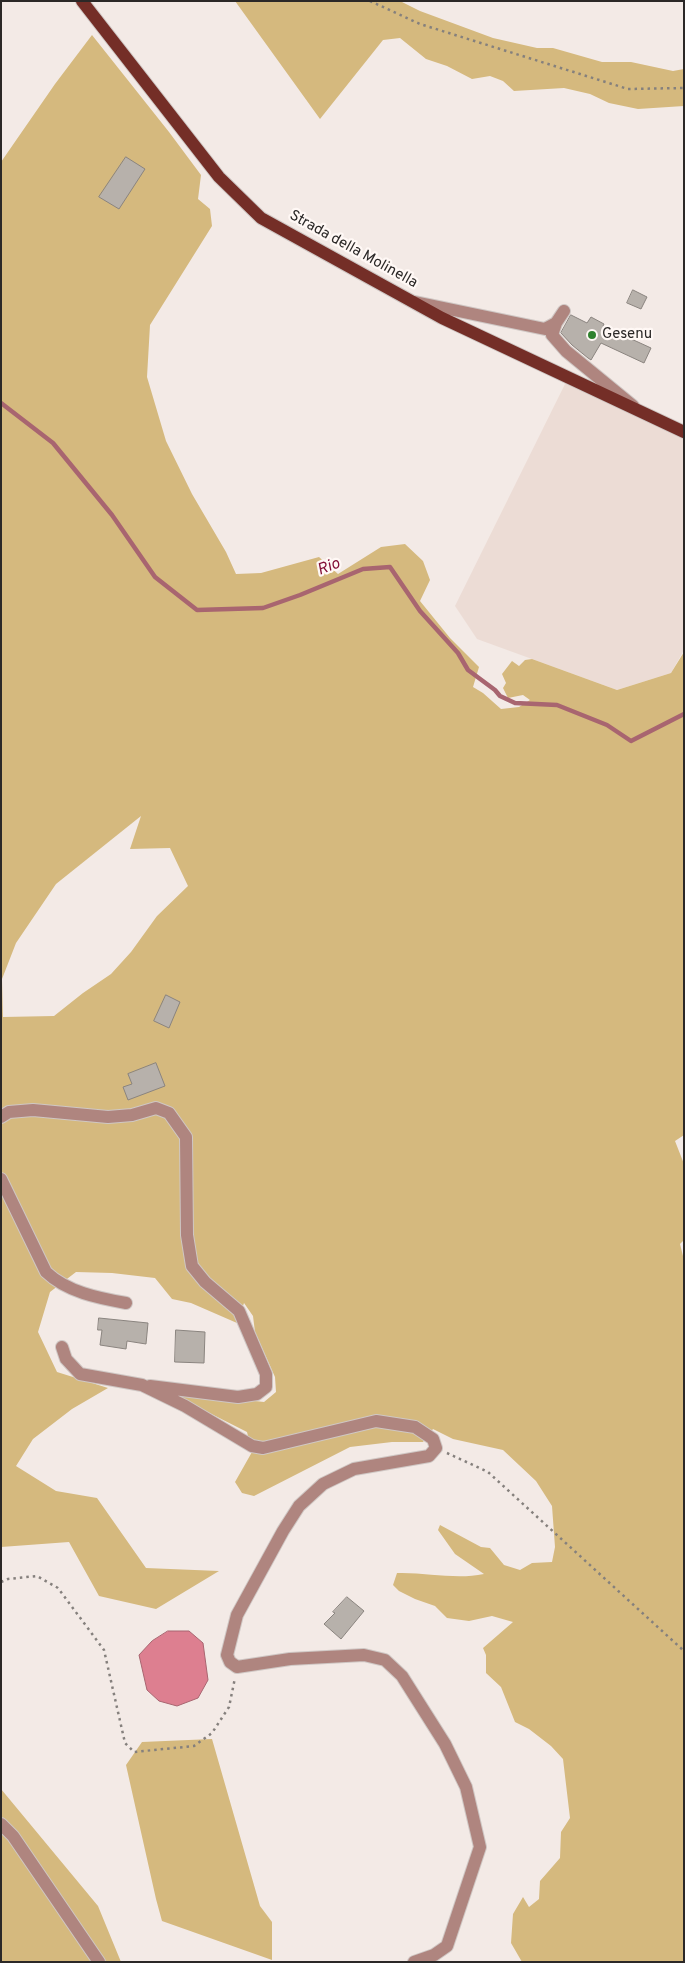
<!DOCTYPE html>
<html>
<head>
<meta charset="utf-8">
<style>
  body { margin:0 }
  #map { position:relative; width:685px; height:1963px; overflow:hidden; background:#f3eae6; font-family:Overpass,sans-serif }
  canvas { display:block }
  .frame { position:absolute; inset:0; border:2px solid #2b2827; pointer-events:none }
</style>
</head>
<body>
<div id="map">
<canvas width="685" height="1963"></canvas>
<div class="frame"></div>
</div>
<script>
const g = document.querySelector('canvas').getContext('2d');
g.lineJoin = 'round';
function fillPath(path, color) {
  g.fillStyle = color;
  g.fill(path, 'evenodd');
}
function stroke(path, color, width, dash) {
  g.strokeStyle = color;
  g.lineWidth = width;
  g.lineCap = dash ? 'butt' : 'round';
  g.setLineDash(dash || []);
  g.stroke(path);
}
function label(font, color, halo, rows, align = 'center') {
  g.font = font + ' Overpass,sans-serif';
  g.lineWidth = 4.5;
  g.setLineDash([]);
  g.textBaseline = 'middle';
  g.strokeStyle = halo;
  g.fillStyle = color;
  for (const [text, x, y, turn = 0] of rows) {
    g.save();
    g.translate(x, y);
    g.rotate((+turn || 0) * Math.PI / 180);
    g.textAlign = isNaN(turn) ? turn : align;
    if (halo) g.strokeText(text, 0, 0);
    g.fillText(text, 0, 0);
    g.restore();
  }
}
const built = new Path2D(`
  M568 378 684 432V650L671 673 617 690 477 639 455 606Z`);
const green = new Path2D(`
  M235 1H400L420 11 493 38 537 48H553L602 62H631L673 71 684 69V106L638 109 609 103 590 94 564 88 514 91 503 81 490 76 472 79 447 66 426 59 400 38 383 40 320 119Z
  M92 35 169 132 201 175 198 199 210 209 212 226 150 325 147 377 166 441 192 494 226 552 236 574 261 573 319 557 338 574 381 547 405 544 423 561 430 580 420 601 450 638 479 667 473 687 483 693 501 709 519 707 530 700 523 695 508 698 503 688 506 683 502 674 512 661 519 666 525 660 532 659 617 690 671 673 684 652V1135L675 1141 684 1164V1240L680 1244 684 1260V1962H522L511 1943 513 1914 523 1897 529 1907 539 1899 540 1881 560 1858 561 1832 570 1818 563 1759 551 1746 529 1729 515 1722 501 1687 486 1673V1655L483 1648 513 1622 492 1616 469 1621 447 1618 435 1606 415 1599 399 1591 393 1585 397 1573C426 1572 455 1580 484 1574L455 1554 438 1530 440 1525 481 1547 490 1548 504 1565 520 1570 532 1563 552 1562 555 1547 552 1506 536 1481 503 1450 453 1439 433 1429 423 1442H392L350 1447 254 1496 242 1493 235 1482 252 1452 247 1432 166 1391 264 1402 276 1392 275 1377 255 1332 253 1316 244 1303 237 1323 191 1303 172 1299 155 1278 112 1273 76 1272 50 1292 38 1332 57 1372 108 1388 72 1409 33 1439 16 1466 56 1491 97 1498 146 1568 219 1571 156 1609 99 1596 69 1542 1 1547V162L55 84ZM141 816 130 849 170 848 188 886 157 916 131 952 111 974 83 993 54 1016 3 1017 2 979 16 943 56 884Z
  M212 1739 260 1906 272 1922V1960L162 1921 156 1899 126 1765 142 1742Z
  M1 1789 98 1906 121 1962H1Z`);
const water = new Path2D(`
  M168 1631H189L203 1643 208 1680 198 1698 177 1706 159 1701 147 1690 139 1655 152 1641Z`);
const stream = new Path2D(`
  M1 403 53 443 112 515 155 577 197 610 263 608 300 595 363 569 390 567 420 611 458 653 468 670 495 690 500 696 515 703 557 705 607 725 631 741 684 714`);
const building = new Path2D(`
  M126 157 145 169 119 209 99 197Z
  M633 290 647 297 641 309 627 303Z
  M571 315 587 323 591 317 604 324 603 326 651 348 644 363 601 343 591 360 588 358 572 345 561 333Z
  M166 995 180 1002 169 1028 154 1021Z
  M156 1063 165 1086 128 1100 123 1087 132 1084 128 1074Z
  M99 1318 148 1323 146 1344 127 1341 126 1349 100 1345 102 1330H98Z
  M176 1330 205 1332 204 1363 175 1362Z
  M347 1597 364 1611 341 1639 324 1624 335 1613 333 1612Z`);
const path = new Path2D(`
  M370 1 420 24 628 89 684 88
  M447 1453 488 1472 684 1651
  M1 1582 8 1579 37 1576 58 1588 104 1650 125 1743 134 1752 194 1746 212 1733 229 1707 235 1678`);
const minor = new Path2D(`
  M415 302 545 329 556 323
  M564 311 556 323 552 335 566 351 633 406
  M1 1117 9 1112 33 1110 108 1117 132 1115 156 1108 169 1113 186 1137 187 1235 192 1266 205 1282 239 1311 266 1374V1387L257 1394 238 1397 150 1386
  M1 1179 46 1272C67 1292 98 1298 126 1303
  M62 1347 66 1359 80 1374 142 1385 185 1406 252 1446 263 1448 376 1421 415 1427 433 1439 436 1448 429 1456 354 1469 323 1484 299 1506 283 1531 237 1615 227 1655 230 1662 237 1667 290 1659 364 1655 385 1660 402 1676 445 1744 466 1787 480 1847 447 1946 434 1955 414 1962
  M1 1824 13 1836 99 1962`);
const major = new Path2D(`
  M82 1 219 177 261 218 442 318 684 432`);
const markers = [
  [592,335,5,"#2f812e"]
];
const streetNames = [
  ["Strada della Molinella",353,250,29]
];
const poiNames = [
  ["Gesenu",602,335]
];
const waterNames = [
  ["Rio",329,568,-21]
];
fillPath(built, '#ecdcd5');
fillPath(green, '#d5b97e');
fillPath(water, '#dd7f90');
stroke(water, '#a86570', 1);
stroke(stream, '#a86570', 4.5);
fillPath(building, '#b7b1ab');
stroke(building, '#8a847f', 1);
stroke(minor, '#cfc7c4', 14);
stroke(major, '#cfc7c4', 14);
stroke(path, '#85807d', 2.5, [2.5, 4]);
stroke(minor, '#af857f', 12);
stroke(major, '#742e27', 12);
for (const [x, y, r, color] of markers) {
  const dot = new Path2D();
  dot.arc(x, y, r, 0, 2 * Math.PI);
  g.fillStyle = color;
  g.fill(dot);
  stroke(dot, '#fff8f5', 2);
}
label('15px', '#2b2827', '#fff8f5', streetNames);
label('15px', '#2b2827', '#fff8f5', poiNames, 'left');
label('italic 16px', '#830f37', '#fff8f5', waterNames);
</script>
</body>
</html>
